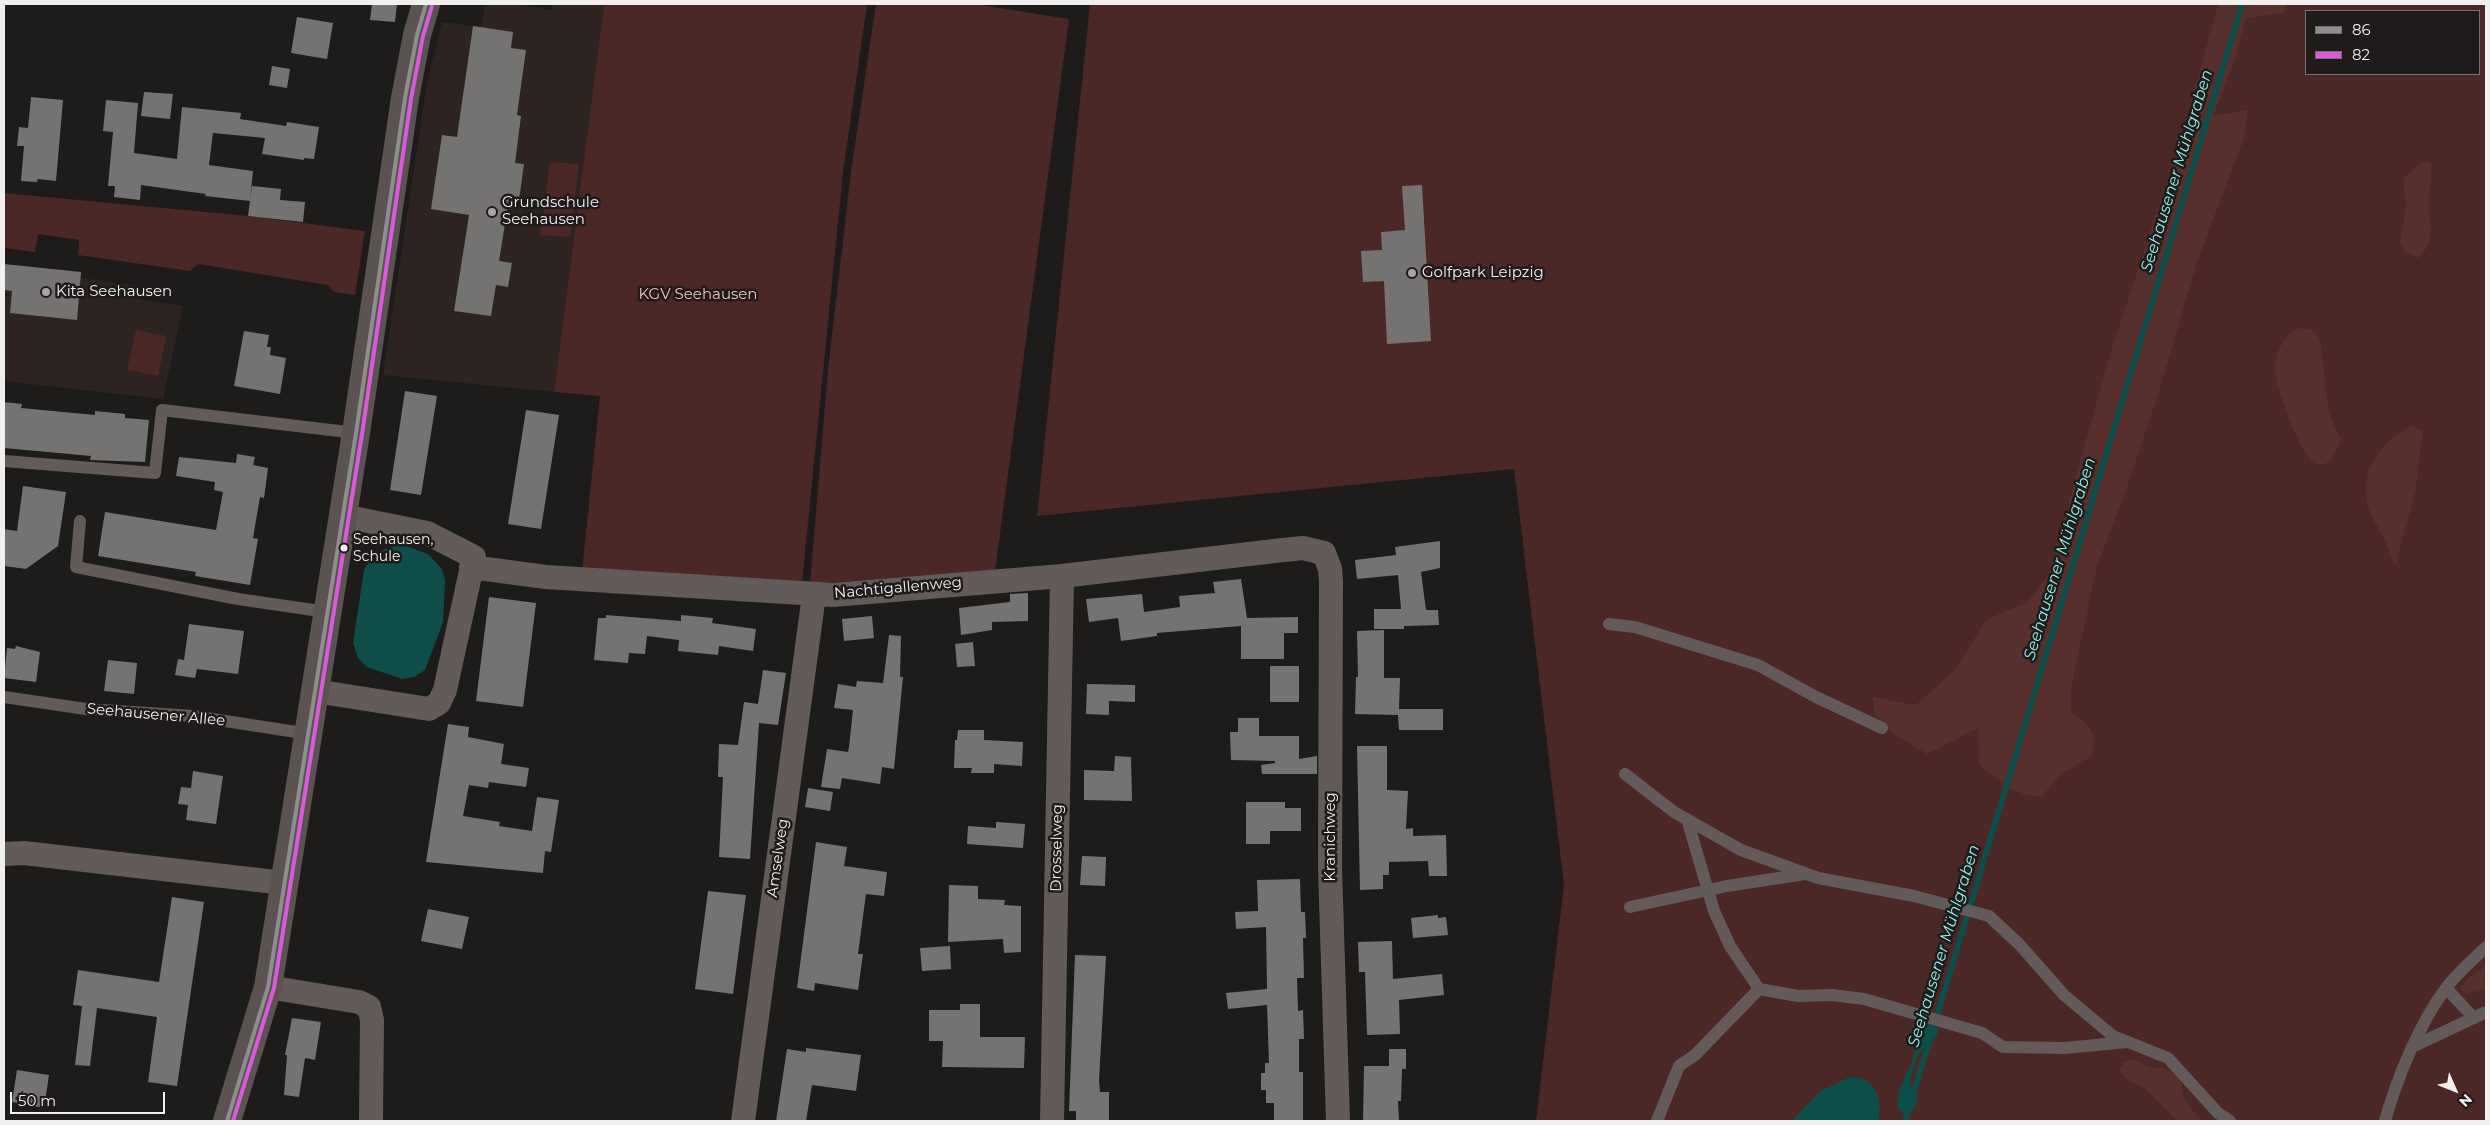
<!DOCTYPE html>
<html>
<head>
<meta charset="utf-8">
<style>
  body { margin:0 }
  #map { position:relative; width:2490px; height:1125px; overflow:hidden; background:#1e1c1b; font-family:Montserrat,sans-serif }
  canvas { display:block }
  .frame { position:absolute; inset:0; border:5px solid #f2efef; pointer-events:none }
  .legend { position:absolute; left:2305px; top:10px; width:175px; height:65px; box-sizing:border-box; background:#1f1b1a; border:1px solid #73706f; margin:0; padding:6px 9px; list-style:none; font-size:15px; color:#f2efef }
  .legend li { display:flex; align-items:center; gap:10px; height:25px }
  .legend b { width:25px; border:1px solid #73706f }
  .north { position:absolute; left:2430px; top:1065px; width:50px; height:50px; -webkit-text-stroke:4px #1f1b1a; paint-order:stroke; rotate:134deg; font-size:14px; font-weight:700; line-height:20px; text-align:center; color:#f2efef }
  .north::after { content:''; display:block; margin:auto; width:18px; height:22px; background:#f2efef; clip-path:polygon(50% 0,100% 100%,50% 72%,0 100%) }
  .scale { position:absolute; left:10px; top:1092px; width:155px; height:22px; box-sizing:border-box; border:2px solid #f2efef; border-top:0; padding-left:6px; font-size:15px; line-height:18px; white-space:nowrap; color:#f2efef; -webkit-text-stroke:4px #1f1b1a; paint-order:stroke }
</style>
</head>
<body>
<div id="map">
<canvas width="2490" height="1125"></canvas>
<div class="frame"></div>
<ul class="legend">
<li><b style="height:6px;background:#8e8e8e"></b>86</li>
<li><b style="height:6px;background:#db5adb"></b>82</li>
</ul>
<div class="north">N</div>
<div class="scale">50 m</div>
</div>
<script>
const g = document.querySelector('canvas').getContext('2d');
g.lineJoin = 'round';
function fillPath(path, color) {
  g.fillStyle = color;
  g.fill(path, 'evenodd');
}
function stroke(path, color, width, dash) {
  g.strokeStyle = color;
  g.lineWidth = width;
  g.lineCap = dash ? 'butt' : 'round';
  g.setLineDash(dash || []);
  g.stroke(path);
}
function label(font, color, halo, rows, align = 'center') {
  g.font = font + ' Montserrat,sans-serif';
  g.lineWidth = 5;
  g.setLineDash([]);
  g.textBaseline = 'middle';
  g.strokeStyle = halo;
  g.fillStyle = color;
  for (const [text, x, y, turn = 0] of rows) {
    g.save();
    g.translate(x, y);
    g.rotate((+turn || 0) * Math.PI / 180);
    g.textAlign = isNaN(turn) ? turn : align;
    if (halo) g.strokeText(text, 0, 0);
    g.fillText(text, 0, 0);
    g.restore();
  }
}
const built = new Path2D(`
  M485 4H517L551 10 553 4H604L554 392 383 375 427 83 442 22 481 27Z
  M4 264 81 272V278L134 285 137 299 183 306 163 399 4 381Z`);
const green = new Path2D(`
  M604 4H867L843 172 802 583 582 572 600 396 554 392Z
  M876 4H975L1069 19 995 571 810 584 828 370 851 172Z
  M1090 4H2486V1121H1536L1564 885 1514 469 1037 516ZM2306 11H2479V74H2306Z
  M550 162 579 164 570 237 540 235Z
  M4 193 248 216 365 231 355 295 334 292 328 285 198 264 190 271 78 255 79 240 38 234 35 252 4 248Z
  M136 330 166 336 158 376 127 370Z`);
const forest = new Path2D(`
  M2218 4H2287L2284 13 2246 18 2234 62 2213 116 2248 110 2244 138 2197 262 2158 395 2123 499 2097 566 2071 688V712C2089 724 2098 733 2092 756L2061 774 2041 797C2013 795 2001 782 1979 765L1978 728 1927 754 1893 733 1874 713 1873 697 1916 705 1956 669 1986 620 2027 602 2049 574 2110 354 2182 136Z
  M2422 162 2431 163C2432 176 2430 186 2429 199 2428 223 2438 237 2419 258L2405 253 2400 241 2406 206 2403 179Z
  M2299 328 2310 329 2319 337C2328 375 2320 402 2341 439 2338 448 2332 465 2320 465 2302 464 2279 393 2276 377 2272 358 2282 336 2299 328Z
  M2411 425 2423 431 2416 488 2396 565C2389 557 2389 547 2384 537 2379 529 2372 519 2369 510 2357 470 2379 445 2411 425Z
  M2486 966V990L2465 993 2460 989 2468 978Z
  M2132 1059 2153 1069 2162 1067 2181 1077C2181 1099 2188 1107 2204 1121H2178L2145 1088 2126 1079 2119 1069 2125 1062Z`);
const water = new Path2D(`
  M400 544 428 554 442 569 445 580 443 622 425 670 414 677 402 679 367 667 358 658 353 643 364 570 374 553Z
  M1928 1022 1937 1026C1942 1040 1924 1044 1919 1054 1914 1062 1911 1075 1910 1085L1918 1098 1913 1110 1905 1114 1899 1110C1894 1092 1906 1077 1912 1061 1917 1049 1915 1028 1928 1022Z
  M1850 1077C1876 1076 1883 1100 1878 1121H1792L1820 1091Z`);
const stream = new Path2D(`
  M1935 1022 2242 4
  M1905 1121 1930 1039`);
const building = new Path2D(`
  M372 4H397L395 22 370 20Z
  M297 17 333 23 327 59 291 53Z
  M473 26 513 32 511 48 526 50 517 115 521 116 515 163 524 164 519 200 509 199 499 261 512 263 508 287 496 285 491 316 454 311 469 215 431 209 442 135 457 137Z
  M272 66 290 69 287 88 269 85Z
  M144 92 173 94 170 119 141 116Z
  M31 97 63 100 56 181 38 179 37 182 21 181 24 146H17L19 127 28 128Z
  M106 100 138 103 134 153 177 159 182 107 241 113 240 119 286 126 287 122 319 127 314 159 304 158V160L262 154 265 138 213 133 209 165 253 171 250 201 205 196 206 194 141 185 140 200 114 197 115 186H108L113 132 103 131Z
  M1422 185 1431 341 1387 344 1384 281 1363 282 1361 251 1382 250 1381 232 1405 230 1402 186Z
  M252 186 281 189 280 200 305 202 303 222 248 216Z
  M4 264 81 272 77 320 10 313 12 291 4 290Z
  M244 331 269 335 267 347H271L270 355 286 358 280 394 234 386Z
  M405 391 437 396 421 495 390 490Z
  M4 402 22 404 21 408 95 415V411L125 414V418L149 420 145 462 90 460 91 456 4 448Z
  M526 410 559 415 541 529 508 524Z
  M237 454 255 457 253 465 268 468 264 498 260 497 253 538 258 539 250 585 195 576 196 572 98 556 105 512 216 530 223 492 214 490 215 482 176 476 179 457 236 463Z
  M23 486 66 492 58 546 26 569 4 566V529L17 531Z
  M1440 541V568L1421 572 1426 610H1438L1439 625 1404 626V629H1374V609H1401L1398 575 1357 579 1355 560 1396 555 1395 547Z
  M1241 579 1247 618 1298 617V633H1284V659H1241V626L1157 633V636L1121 641 1118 618 1089 622 1086 599 1142 594 1144 612 1180 607 1179 596 1215 593 1213 582Z
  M1028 593V621L992 622V630L961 635 959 608 1010 602V594Z
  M489 597 536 603 523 707 476 701Z
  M606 615 681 621V615L713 618 712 623 756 629 753 651 719 646 718 655 678 651 679 640 647 636 645 654 629 653 628 663 594 660 598 618H606Z
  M872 616 874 638 844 641 842 619Z
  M189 624 244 631 238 674 197 669 195 678 175 675 178 659 184 660Z
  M1384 630V678H1400L1399 709H1443V730H1399L1398 715 1355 714 1356 677H1358L1357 631Z
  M889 635 901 636 900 677H903L894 769 882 767 880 784 842 778 840 789 821 787 827 749 848 752 849 747 853 710 834 708 838 684 856 687 857 681 883 683Z
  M973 642 975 666 957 667 955 644Z
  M16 646 40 652 36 682 4 678 7 648 15 649Z
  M108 660 137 663 134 694 104 691Z
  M1270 666H1299V702H1270Z
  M763 670 786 673 778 725 759 723 750 859 719 857 723 777H718L719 744 738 745 744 702 758 704Z
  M1087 684 1135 685V702L1109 701V715L1086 714Z
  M1238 718H1259V736H1299V759L1317 756V774H1262L1261 765 1275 763V761L1231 760 1230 732H1238Z
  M448 724 469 727 468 737 504 744 501 764 529 768 526 787 489 782 488 788 469 785 463 816 500 822 499 826 532 831 537 797 559 800 551 852 545 851 543 873 426 862Z
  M958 730H984V740L1023 742 1022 766 994 764V773H971L972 768H954L955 740H957Z
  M1357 746H1387V790L1408 791 1406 829 1413 828V836L1446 835 1447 876H1429L1428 861 1389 862V875H1383V889L1360 890Z
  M1115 756 1131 757 1132 801 1084 800V770L1114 771Z
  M193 771 223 776 216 824 186 820 188 805 178 804 181 787 191 788Z
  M808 788 833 792 830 811 805 807Z
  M1246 802H1285V808H1301V831H1270V844H1246Z
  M996 822 1025 824 1023 848 967 844 968 826 996 828Z
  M816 842 847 847 844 866 887 872 884 896 866 894 858 954H863L858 990 815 983 814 991 797 988Z
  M1082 856 1106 857 1105 886 1080 885Z
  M1300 879 1301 912H1305L1306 938H1303L1304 978H1297L1298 1011 1303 1010 1304 1039H1299V1072H1303V1121H1274V1103H1266V1090H1261V1073H1265V1063H1269L1267 1005 1228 1009 1226 993 1267 989 1266 927 1236 929 1235 912 1258 911 1257 880Z
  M949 885 978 886V899L1005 900 1004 905 1021 906V952L1004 953 1003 939 948 942Z
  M708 891 746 895 733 994 695 989Z
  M172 897 204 902 177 1086 148 1082 157 1017 97 1008 90 1066 75 1065 82 1006 73 1005 78 970 159 982Z
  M428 909 469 917 462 949 421 941Z
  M1438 915V918L1446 917 1448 935 1413 938 1411 918Z
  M1392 941 1393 979 1442 974 1444 995 1399 1000 1400 1034 1367 1035 1365 972H1359L1358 942Z
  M950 946 951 969 922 971 920 948Z
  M1075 955 1106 956 1099 1080 1100 1092H1109V1121H1076V1111H1069Z
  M960 1004H980V1037H1025L1024 1068 942 1067 943 1041H929V1010H960Z
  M292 1018 321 1022 315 1060 305 1058 299 1097 284 1095 287 1055H285Z
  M806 1048 861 1055 856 1091 812 1085 806 1121H776L787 1049 806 1052Z
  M1389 1049H1406V1069H1402L1401 1101H1398L1399 1121H1363L1364 1066H1389Z
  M17 1070 49 1075 44 1108 12 1102Z`);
const lane = new Path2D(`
  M4 461 155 473 162 410 356 433
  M80 521 76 567 238 599 327 612
  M1609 624 1635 627 1758 665 1816 697 1882 728
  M4 697 86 709 193 716 309 734
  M1625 774 1674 812 1741 850 1818 878 1914 896 1989 916 2020 945 2064 995 2113 1036 2168 1058 2218 1113 2230 1121
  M1687 819 1714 911 1730 946 1759 989 1798 996 1832 995 1864 999 1982 1033 2003 1047 2065 1048 2127 1042
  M1630 907 1727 886 1805 874
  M2446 988 2474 1018
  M2412 1047 2486 1012
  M1657 1121 1679 1066 1695 1055 1759 989
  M2385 1121C2397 1078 2419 1024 2446 988 2457 973 2473 960 2486 947`);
const street = new Path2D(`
  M471 567 546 577 833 595 1062 576 1283 550 1303 548 1324 553 1330 569 1331 581 1330 868 1338 1121
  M315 691 429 709 439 703 445 690 474 557 427 533 343 516
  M4 854 24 853 284 883
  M268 987 359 1002 369 1007 372 1020 371 1121
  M743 1121 814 595
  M1052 1121 1062 576`);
const secondary = new Path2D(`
  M227 1121 268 987 356 433 405 98 417 35 426 4`);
const bus1 = new Path2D(`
  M227 1121 268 987 356 433 405 98 417 35 426 4`);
const bus2 = new Path2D(`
  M233 1121 274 988 362 434 411 99 423 36 432 6`);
const markers = [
  [492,212,5,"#a8a5a5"],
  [1412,273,5,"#a8a5a5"],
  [46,292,5,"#a8a5a5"],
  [344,548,4.5,"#f2efef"]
];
const busNames = [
  ["Seehausen,",353,540],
  ["Schule",353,557]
];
const poiNames = [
  ["Grundschule",502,203],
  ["Seehausen",502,220],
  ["Golfpark Leipzig",1422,273],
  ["Kita Seehausen",56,292]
];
const parkNames = [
  ["KGV Seehausen",698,295]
];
const streetNames = [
  ["Nachtigallenweg",898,588,-5],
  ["Seehausener Allee",156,715,5],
  ["Kranichweg",1331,837,-90],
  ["Drosselweg",1057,848,-89],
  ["Amselweg",778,858,-82]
];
const waterNames = [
  ["Seehausener Mühlgraben",2177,171,-73],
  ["Seehausener Mühlgraben",2060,559,-73],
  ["Seehausener Mühlgraben",1944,946,-73]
];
fillPath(built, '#2d2422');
fillPath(green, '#4b2725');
fillPath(forest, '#57302d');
fillPath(water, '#0e4e4a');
stroke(stream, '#0e4e4a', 6);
fillPath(building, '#757372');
stroke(lane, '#625b5a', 12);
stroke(street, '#625b5a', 24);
stroke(secondary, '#5a5352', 28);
stroke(bus1, '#8e8e8e', 4);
stroke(bus2, '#db5adb', 4);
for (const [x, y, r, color] of markers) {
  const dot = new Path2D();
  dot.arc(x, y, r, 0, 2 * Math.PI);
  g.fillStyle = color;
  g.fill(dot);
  stroke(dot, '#1f1b1a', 2);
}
label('14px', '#f2efef', '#1f1b1a', busNames, 'left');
label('15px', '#f2efef', '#1f1b1a', poiNames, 'left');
label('15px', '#f5c3be', '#1f1b1a', parkNames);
label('15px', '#f2efef', '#1f1b1a', streetNames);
label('italic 16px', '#8ef2ec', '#1f1b1a', waterNames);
</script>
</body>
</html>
